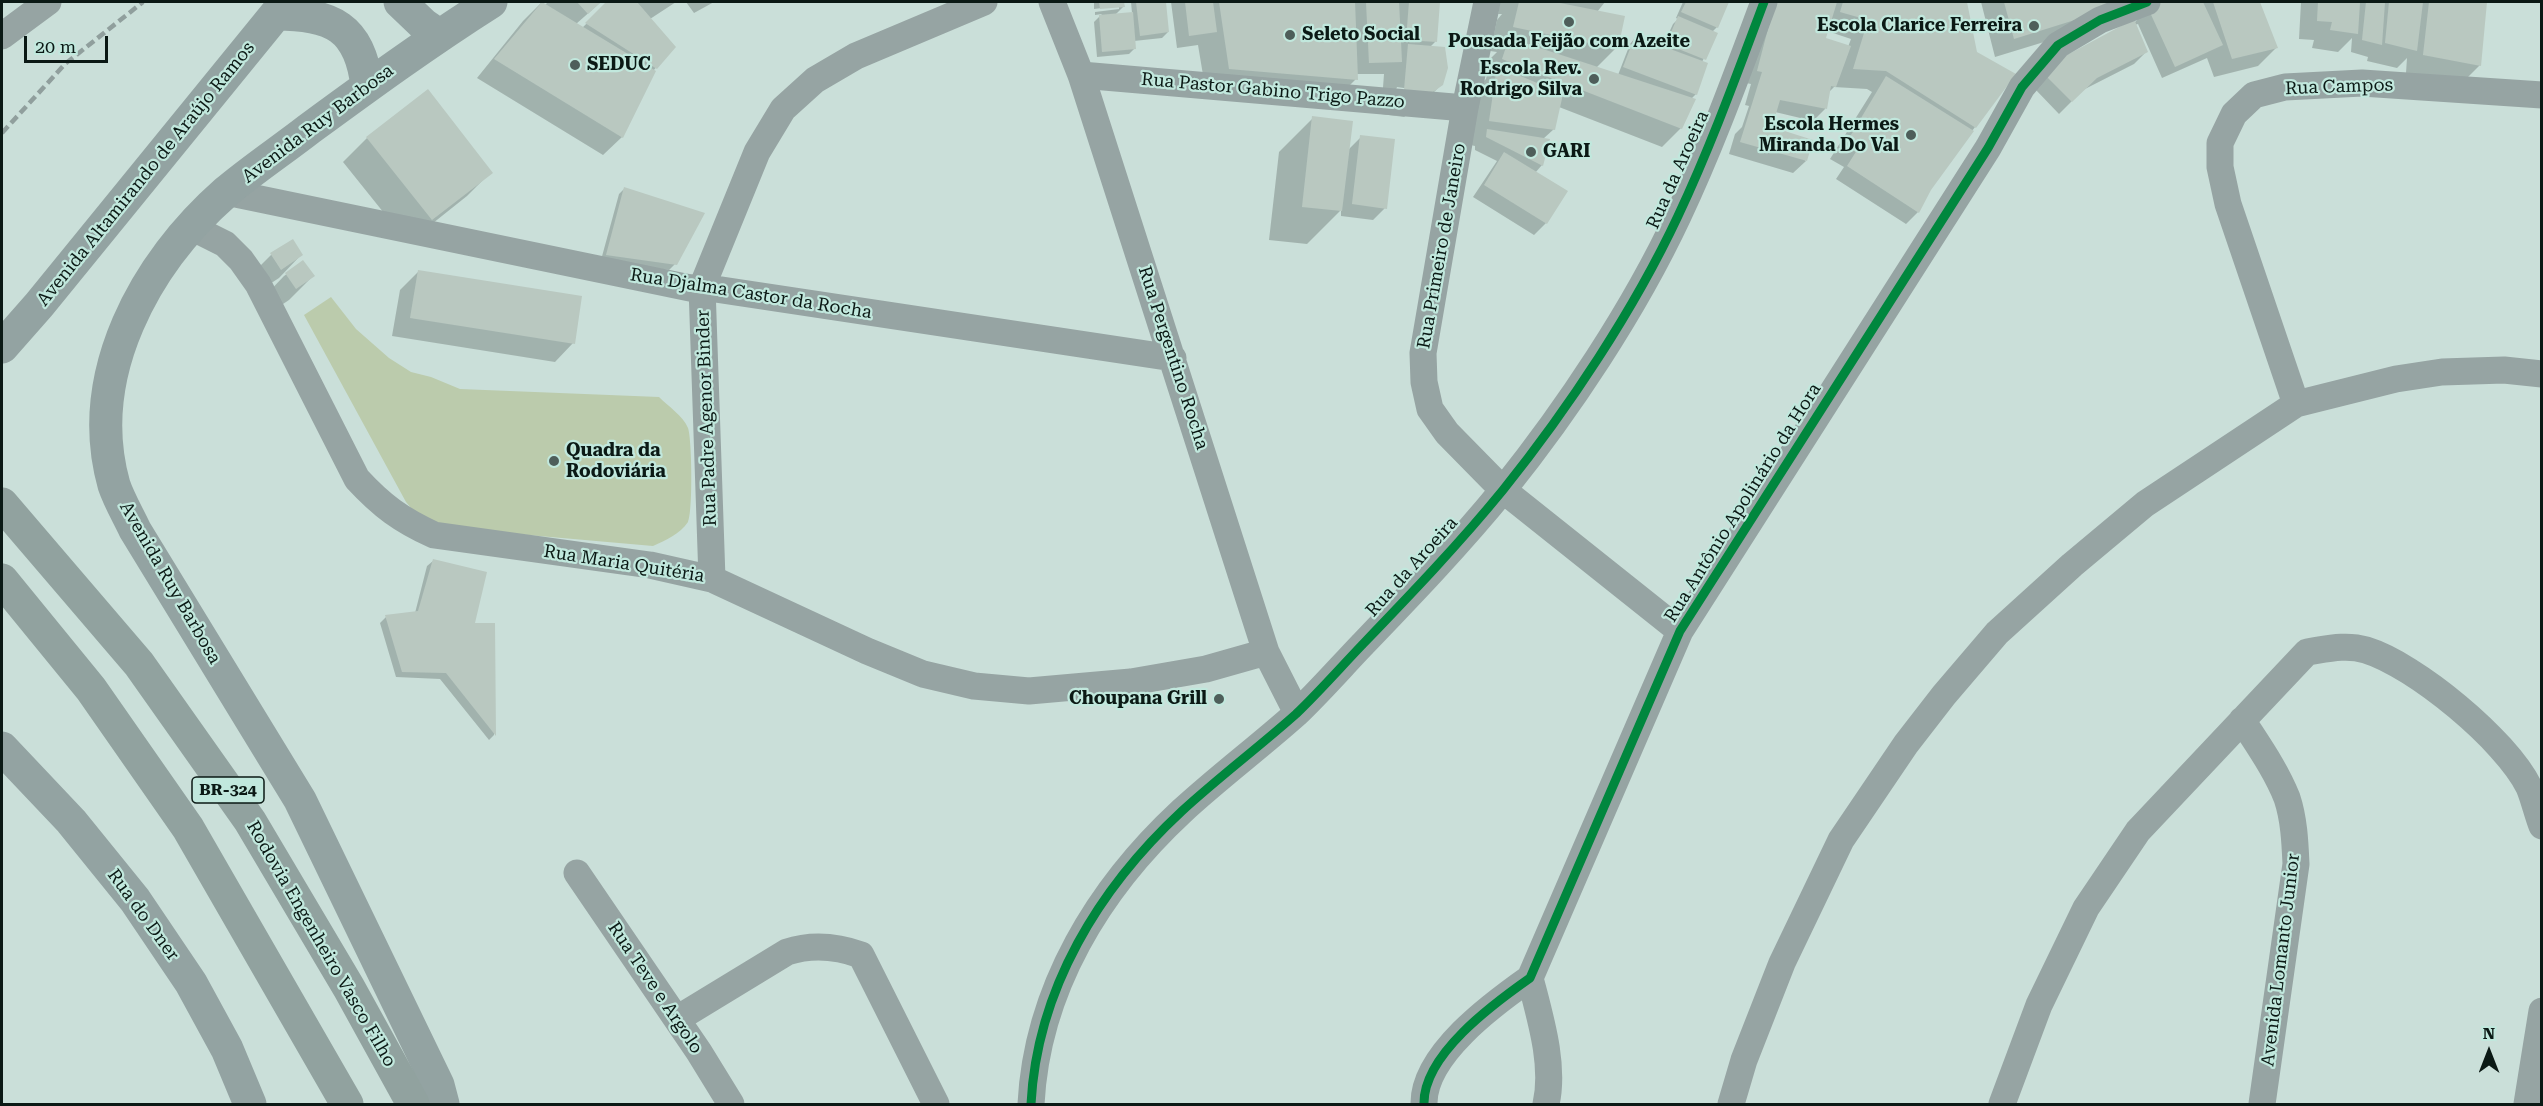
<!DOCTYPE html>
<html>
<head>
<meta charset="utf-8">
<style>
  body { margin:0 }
  #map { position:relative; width:2543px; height:1106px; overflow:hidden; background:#cadfd9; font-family:"Roboto Serif",serif }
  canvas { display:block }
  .frame { position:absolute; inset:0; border:3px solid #0b1915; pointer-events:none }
  .north { position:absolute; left:2459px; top:1022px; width:60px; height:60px; -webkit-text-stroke:4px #c1e8dd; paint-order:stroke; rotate:0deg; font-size:16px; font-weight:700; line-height:24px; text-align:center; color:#0b1915 }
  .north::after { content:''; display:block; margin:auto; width:21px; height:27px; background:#0b1915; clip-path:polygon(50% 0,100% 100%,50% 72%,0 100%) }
  .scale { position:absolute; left:24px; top:36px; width:84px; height:27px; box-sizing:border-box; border:3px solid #0b1915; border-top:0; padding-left:8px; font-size:18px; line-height:21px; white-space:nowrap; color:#0b1915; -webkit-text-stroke:4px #c1e8dd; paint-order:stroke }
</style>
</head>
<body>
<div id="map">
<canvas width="2543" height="1106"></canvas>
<div class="frame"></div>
<div class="north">N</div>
<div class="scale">20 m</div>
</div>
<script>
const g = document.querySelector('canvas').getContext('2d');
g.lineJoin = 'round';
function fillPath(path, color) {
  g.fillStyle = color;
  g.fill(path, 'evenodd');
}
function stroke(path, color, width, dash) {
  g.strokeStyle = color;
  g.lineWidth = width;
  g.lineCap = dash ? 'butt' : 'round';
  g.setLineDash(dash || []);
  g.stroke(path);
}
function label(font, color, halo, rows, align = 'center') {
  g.font = font + ' "Roboto Serif",serif';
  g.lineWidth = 4.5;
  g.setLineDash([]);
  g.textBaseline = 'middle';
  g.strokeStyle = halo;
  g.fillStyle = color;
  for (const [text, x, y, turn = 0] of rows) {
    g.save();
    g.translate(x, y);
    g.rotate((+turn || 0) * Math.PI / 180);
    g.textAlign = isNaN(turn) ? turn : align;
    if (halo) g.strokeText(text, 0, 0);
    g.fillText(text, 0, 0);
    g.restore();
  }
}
const green = new Path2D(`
  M331 297 356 329 389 358 411 372 431 377 460 389 659 397C668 406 683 416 688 428 692 439 693 513 688 522 680 534 666 540 653 546L471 530 421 520 406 502 304 315Z`);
const shadow = new Path2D(`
  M548 2H601L576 24 582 28 609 2H676L650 19 674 47 653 71 622 137 603 155 477 78 523 21 541 3 545 5Z
  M686 2H714L694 13Z
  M1094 2H1123L1124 6 1115 15 1132 13 1131 2H1164L1168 32 1162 38 1134 41 1135 48 1129 54 1097 57 1094 22 1102 14 1095 15V12L1119 9V6L1094 9Z
  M1171 2H1438L1435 42 1430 47 1442 84 1417 109 1404 117 1381 114 1384 74H1356V79L1332 103 1206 93 1198 45 1177 48ZM1397 87 1424 91 1396 90Z
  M1500 2H1605L1597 12 1616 48 1596 68 1618 75 1630 44 1635 38 1662 48 1673 24 1678 19 1676 18 1683 2H1728L1717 27 1712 32 1716 34 1702 62 1696 94 1691 99 1681 128 1662 147 1559 107 1554 129 1543 139 1542 165 1535 173 1546 223 1534 235 1473 197 1497 161 1475 150V146L1466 144 1473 91 1486 79 1491 58 1497 52 1490 51 1497 20 1502 14H1498Z
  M1764 2H1965L1976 53 1975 127 1929 189 1918 212 1906 224 1836 179 1844 167 1830 159 1872 92 1867 89 1834 87 1828 93 1825 109 1813 121 1775 112 1770 128 1806 161 1793 173 1729 154 1735 134 1742 127 1749 106 1745 105 1751 84 1746 83ZM1827 31 1851 39 1848 47 1823 39Z
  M1981 2H2259L2276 48 2258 66 2214 77 2207 58 2162 78 2138 24 2135 25 2146 52 2134 64 2083 90 2059 114 2035 89 2053 70 2134 23 2151 6 2080 31 1995 57Z
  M2301 2H2485L2480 65 2462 83 2406 73 2407 58 2397 68 2367 61 2368 57 2351 52 2352 38 2338 52 2312 48 2314 40 2299 39Z
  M1313 118 1348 150 1361 137 1385 208 1373 220 1341 216V210L1307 244 1269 240 1279 152Z
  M367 138 491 172 467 196 408 243 343 162Z
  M625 188 675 264 669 270 601 260 619 194Z
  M271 255H301L279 278 256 293 247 279Z
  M303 262 313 276 289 300 271 312 262 299 284 276Z
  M419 271 573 343 555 362 392 336 400 290Z
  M433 561 473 624 494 625V735L489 740 440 679 396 677 380 623 386 617 415 613 427 566Z`);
const building = new Path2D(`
  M542 2 656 71 623 138 494 59Z
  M577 2H601L588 14Z
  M606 2H637L676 47 657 69 585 23Z
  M1099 2H1124L1125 7 1100 9Z
  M1136 2H1166L1169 32 1140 36Z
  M1185 2H1213L1217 32 1189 36Z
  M1219 2H1355L1358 80 1229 69Z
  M1366 2H1399L1402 62 1369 63Z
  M1409 2H1440L1437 42 1406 40Z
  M1519 2H1555L1625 16 1618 49 1513 27Z
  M1686 2H1729L1718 28 1681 12Z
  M1775 2H1837L1826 38 1851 46 1836 87 1831 86 1827 109 1780 100 1772 127 1813 140 1807 161 1740 142 1762 72 1757 71Z
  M1843 2H1967L1977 52 2016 74 1976 128 1886 71 1853 69 1868 20 1840 12Z
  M2004 2H2132L2014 39Z
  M2161 2H2203L2223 45 2175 67 2148 8Z
  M2213 2H2260L2278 48 2232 59Z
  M2318 2H2360L2358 34 2330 30 2332 22 2317 21Z
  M2366 2H2385L2382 45 2362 40Z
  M2389 2H2423L2417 51 2385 43Z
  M2429 2H2487L2481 66 2423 55Z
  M1133 12 1136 49 1102 52 1099 15Z
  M1678 16 1718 33 1706 60 1666 44Z
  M2134 19 2148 52 2097 78 2072 102 2046 76 2065 56Z
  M1635 36 1708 63 1697 95 1623 67Z
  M1509 38 1696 99 1682 129 1502 59Z
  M1408 44 1445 47 1448 68 1443 85 1430 94 1404 90Z
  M1497 66 1563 94 1555 130 1489 121Z
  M1886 76 1974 131 1931 190 1919 213 1847 166 1859 147 1848 140Z
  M428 89 493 173 432 220 366 137Z
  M1312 116 1353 121 1342 211 1302 207Z
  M1487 129 1550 139 1543 166 1486 137Z
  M1360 135 1395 139 1387 209 1352 204Z
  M1504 152 1568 191 1547 224 1484 185Z
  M624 187 705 213 677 265 606 255Z
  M293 239 303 255 281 270 270 253Z
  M303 260 315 276 296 289 285 273Z
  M418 270 582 296 575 344 410 318Z
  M433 559 487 572 475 623H495L496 736 446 673 402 672 385 615 418 611Z`);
const minor = new Path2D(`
  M1052 2 1081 75 1266 652 1297 713
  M1487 2 1465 108 1423 353 1424 382 1430 409 1447 433 1503 490 1680 631
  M2 36 48 2
  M1081 75 1465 108
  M226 192 690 288 702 287 1173 358
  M191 227 225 244 241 260 258 284 357 479C382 506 401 520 434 535L650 565 712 579 867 651 923 674 974 686 1029 691 1131 682 1206 669 1266 652
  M2296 404 2228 204 2220 167V143L2234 114 2254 95 2285 87 2362 83 2542 95
  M712 579 702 287 757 152 783 109 815 80 856 56 984 2
  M2242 720C2258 745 2276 770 2287 798 2294 819 2295 842 2296 864L2262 1104
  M577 873 699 1052 731 1104
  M1530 978C1540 1017 1555 1065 1546 1104
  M677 1019 787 952C812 944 836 946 861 955L936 1104
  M1031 1104C1037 989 1099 888 1182 811 1219 777 1259 747 1296 714 1319 692 1340 668 1362 645 1410 595 1459 544 1503 490 1568 409 1634 310 1678 216 1711 146 1737 74 1764 2
  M1424 1104C1423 1055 1493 1004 1530 978L1680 631 1988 148 2022 87 2058 45 2100 20 2147 2
  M1731 1104 1744 1060 1782 963 1841 840 1906 744 1944 695 1997 633 2072 565 2145 504 2296 404 2396 379 2442 372 2504 370 2542 374
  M2002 1104 2039 1005 2086 908 2138 831 2307 652C2327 649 2346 644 2366 650 2415 665 2506 740 2529 787 2534 799 2537 813 2542 826
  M2527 1104 2542 1011`);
const secondary = new Path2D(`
  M400 2 423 24 439 35
  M276 14C332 14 360 27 367 86
  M2 347 39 305 276 14 290 2
  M2 748 71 821 135 900 191 983 227 1049 250 1104
  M443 1104 438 1085 300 800 135 530C128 515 119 500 114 485 83 375 145 263 226 192 252 170 282 150 309 129 369 85 428 42 491 2`);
const motorway = new Path2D(`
  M2 504 139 664 250 821 349 988 413 1104
  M2 580 91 689 188 828 347 1104`);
const rail = new Path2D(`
  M2 133 65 64 143 2`);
const cycleway = new Path2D(`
  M1031 1104C1037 989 1099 888 1182 811 1219 777 1259 747 1296 714 1319 692 1340 668 1362 645 1410 595 1459 544 1503 490 1568 409 1634 310 1678 216 1711 146 1737 74 1764 2
  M1424 1104C1423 1055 1493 1004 1530 978L1680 631 1988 148 2022 87 2058 45 2100 20 2147 2`);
const markers = [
  [1569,22,6,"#4e5e5a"],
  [2034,26,6,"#4e5e5a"],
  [1290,35,6,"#4e5e5a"],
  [575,65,6,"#4e5e5a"],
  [1594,79,6,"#4e5e5a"],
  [1911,135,6,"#4e5e5a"],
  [1531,152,6,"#4e5e5a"],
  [554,461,6,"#4e5e5a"],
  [1219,699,6,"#4e5e5a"]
];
const shields = [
  [228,790,72]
];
const shieldNames = [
  ["BR-324",228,790]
];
const poiNames = [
  ["Escola Clarice Ferreira",2022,26],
  ["Seleto Social",1302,35,"left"],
  ["Pousada Feijão com Azeite",1569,42,"center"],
  ["SEDUC",587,65,"left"],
  ["Escola Rev.",1582,69],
  ["Rodrigo Silva",1582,90],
  ["Escola Hermes",1899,125],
  ["Miranda Do Val",1899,146],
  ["GARI",1543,152,"left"],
  ["Quadra da",566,451,"left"],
  ["Rodoviária",566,472,"left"],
  ["Choupana Grill",1207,699]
];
const streetNames = [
  ["Rua Campos",2339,87,-2],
  ["Rua Pastor Gabino Trigo Pazzo",1273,91,5],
  ["Avenida Ruy Barbosa",318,124,-37],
  ["Rua da Aroeira",1678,170,-66],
  ["Avenida Altamirando de Araújo Ramos",146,174,-51],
  ["Rua Primeiro de Janeiro",1442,246,-80],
  ["Rua Djalma Castor da Rocha",751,294,9],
  ["Rua Pergentino Rocha",1173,358,72],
  ["Rua Padre Agenor Binder",707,418,-92],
  ["Rua Antônio Apolinário da Hora",1743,503,-58],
  ["Rua Maria Quitéria",624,564,9],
  ["Rua da Aroeira",1412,567,-48],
  ["Avenida Ruy Barbosa",170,583,60],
  ["Rua do Dner",143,915,54],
  ["Rodovia Engenheiro Vasco Filho",321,944,60],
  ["Avenida Lomanto Junior",2281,960,-83],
  ["Rua Teve e Argolo",655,988,56]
];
fillPath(green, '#bbcbac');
fillPath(shadow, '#0003');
fillPath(building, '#b9c8c0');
stroke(minor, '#96a4a3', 27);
stroke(secondary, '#93a3a2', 33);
stroke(motorway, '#91a29f', 33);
stroke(rail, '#909f9d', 4.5, [9, 4.5]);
stroke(cycleway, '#00873e', 9);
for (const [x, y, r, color] of markers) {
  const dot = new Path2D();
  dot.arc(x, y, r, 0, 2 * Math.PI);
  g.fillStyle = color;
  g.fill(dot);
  stroke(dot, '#c1e8dd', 2);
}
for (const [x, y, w] of shields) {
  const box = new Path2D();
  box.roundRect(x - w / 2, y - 13, w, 26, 4.5);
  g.fillStyle = '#c1e8dd';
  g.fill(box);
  stroke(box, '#0b1915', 1.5);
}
label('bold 16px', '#0b1915', null, shieldNames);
label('bold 18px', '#0b1915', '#c1e8dd', poiNames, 'right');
label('18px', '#0b1915', '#c1e8dd', streetNames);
</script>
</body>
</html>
